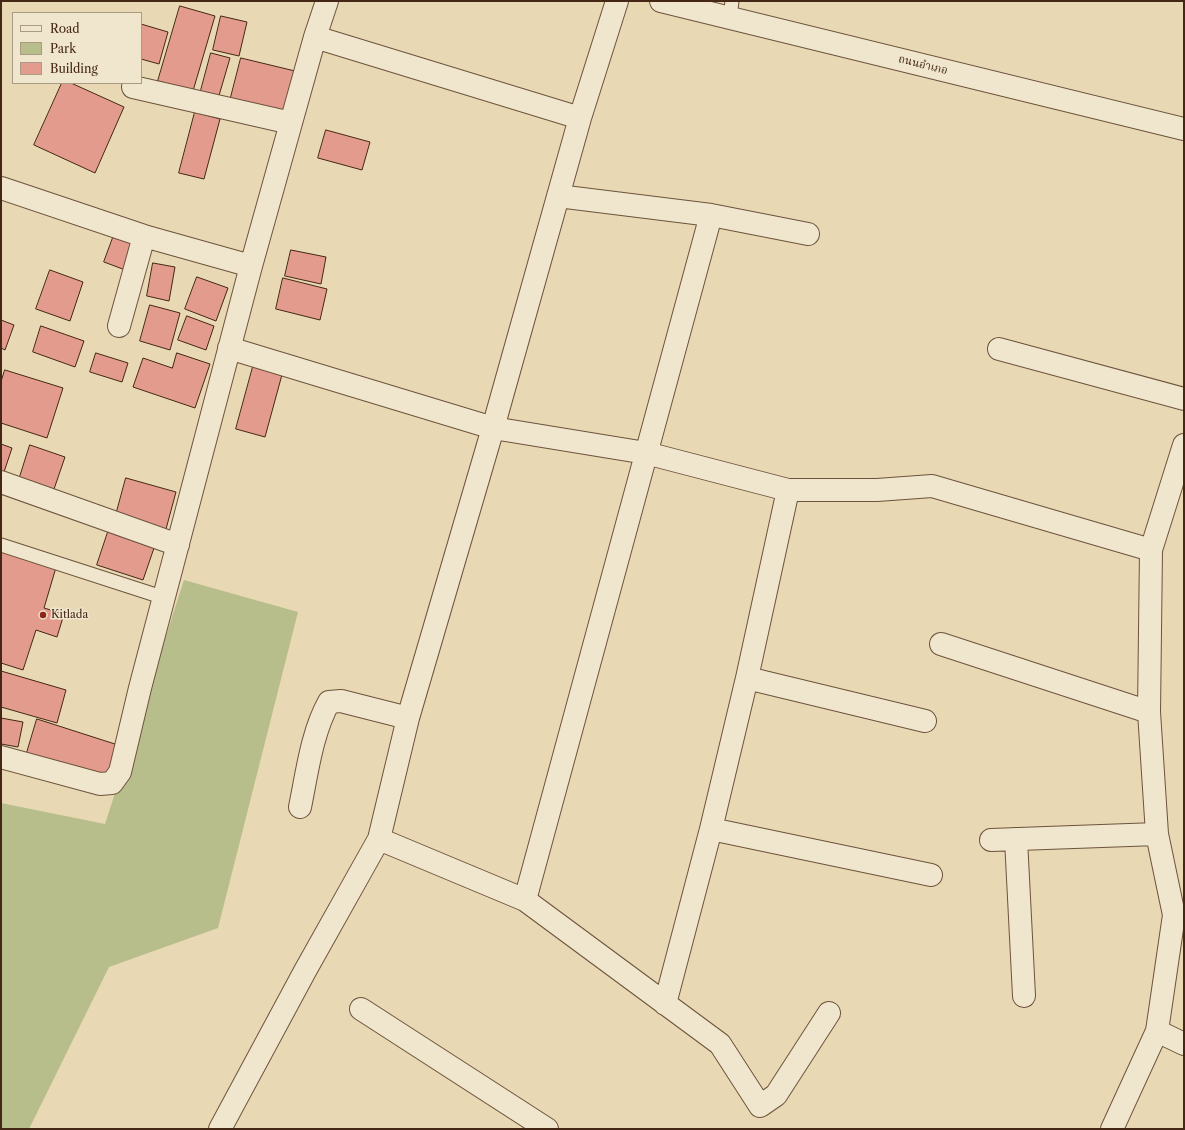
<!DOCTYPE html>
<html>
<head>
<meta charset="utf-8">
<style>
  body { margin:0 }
  #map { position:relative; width:1185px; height:1130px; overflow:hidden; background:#e8d8b3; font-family:"Libre Caslon Text",serif }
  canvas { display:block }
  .frame { position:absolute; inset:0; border:2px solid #442714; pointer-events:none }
  .legend { position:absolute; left:12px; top:12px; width:130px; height:72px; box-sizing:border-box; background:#f0e6ce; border:1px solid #ab9a84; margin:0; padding:5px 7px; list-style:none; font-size:12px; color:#442714 }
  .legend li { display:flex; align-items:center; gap:8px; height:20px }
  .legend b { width:20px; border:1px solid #ab9a84 }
</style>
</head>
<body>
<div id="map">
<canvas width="1185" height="1130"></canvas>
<div class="frame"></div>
<ul class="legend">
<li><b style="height:5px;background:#f0e6ce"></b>Road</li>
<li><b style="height:11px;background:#b8be8b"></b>Park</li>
<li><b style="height:11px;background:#e39b8e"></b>Building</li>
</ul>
</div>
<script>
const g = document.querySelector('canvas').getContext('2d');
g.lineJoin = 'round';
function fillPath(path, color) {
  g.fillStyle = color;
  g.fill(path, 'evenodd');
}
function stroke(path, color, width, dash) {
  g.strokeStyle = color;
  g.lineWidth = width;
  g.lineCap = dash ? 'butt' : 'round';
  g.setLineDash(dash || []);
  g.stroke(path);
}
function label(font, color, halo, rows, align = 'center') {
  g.font = font + ' "Libre Caslon Text","Noto Serif Thai",serif';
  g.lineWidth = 3;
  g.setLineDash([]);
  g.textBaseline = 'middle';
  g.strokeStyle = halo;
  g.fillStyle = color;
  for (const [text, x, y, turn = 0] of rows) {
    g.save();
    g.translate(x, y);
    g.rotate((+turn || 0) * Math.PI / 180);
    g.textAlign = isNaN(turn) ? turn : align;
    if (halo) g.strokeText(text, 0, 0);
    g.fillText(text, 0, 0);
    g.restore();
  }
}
const green = new Path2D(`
  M184 580 298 612 218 928 109 967 29 1129H1V803L105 824Z`);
const building = new Path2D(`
  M180 6 215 16 193 91 158 81Z
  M221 16 247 22 239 56 213 50Z
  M141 24 168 32 159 64 141 59Z
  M211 53 230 58 218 99 200 94Z
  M241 58 295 71 285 114 230 101Z
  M62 83H71L124 107 95 173 34 145Z
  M195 112 220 119 204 179 179 173Z
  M326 130 370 142 362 170 318 158Z
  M114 235 137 244 128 271 104 262Z
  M291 250 326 257 321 284 285 276Z
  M153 263 175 267 169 301 147 296Z
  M50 270 83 282 70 321 36 309Z
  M197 277 228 288 216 321 185 309Z
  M283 278 327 289 320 320 276 309Z
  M150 305 180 313 170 350 140 341Z
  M187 316 214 326 206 350 178 340Z
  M1 320 14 325 5 350 1 348Z
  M41 326 84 341 75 367 33 352Z
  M96 353 128 363 122 382 90 372Z
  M177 353 210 364 195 408 133 387 143 358 172 368Z
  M254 363 283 371 265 437 236 429Z
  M5 370 63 388 47 438 1 423V382Z
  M1 444 12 448 3 475 1 474Z
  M30 445 65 457 52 495 18 483Z
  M126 478 176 492 166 529 116 515Z
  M108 532 154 548 143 580 97 565Z
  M1 546 57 564 44 608 64 614 57 637 36 630 23 670 1 663Z
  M1 671 66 690 57 723 1 707Z
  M1 718 23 722 18 747 1 744Z
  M37 719 118 745 106 782 26 756Z`);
const service = new Path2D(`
  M730 18 732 1
  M1 545 165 598`);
const minor = new Path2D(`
  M315 37 580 118
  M133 87 291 123
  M1 188 144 236 251 266 315 37 327 1
  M711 215 808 234
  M119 326 144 236
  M229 348 493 428 646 453 788 490H877L932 486 1151 550 1184 445
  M999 349 1184 399
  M1 482 178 545
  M788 490 747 678 925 721
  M941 644 1149 712 1151 550
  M747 678 711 829 931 875
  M1 757 100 784 112 783 120 772 140 688 251 266
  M300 807C307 773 312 732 329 702L341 701 408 718
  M1157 834 1174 915 1157 1031 1184 1044
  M379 839 525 900 711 215 558 196
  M1016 839 1024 996
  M991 840 1157 834 1149 712
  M525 900 720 1044 760 1106 776 1095 829 1013
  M665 1004 711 829
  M361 1009 547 1129
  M220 1129 305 971 379 839 408 718 493 428 580 118 617 1
  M1112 1129 1157 1031`);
const tertiary = new Path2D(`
  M661 1 1184 129`);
const markers = [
  [43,615,4,"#8f2418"]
];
const streetNames = [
  ["ถนนอำเภอ",923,65,14]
];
const poiNames = [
  ["Kitlada",51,615]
];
fillPath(green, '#b8be8b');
fillPath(building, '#e39b8e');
stroke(building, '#442714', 1);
stroke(service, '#6d533c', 15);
stroke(minor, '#6d533c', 24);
stroke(tertiary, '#6d533c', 24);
stroke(service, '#f0e6ce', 13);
stroke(minor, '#f0e6ce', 22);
stroke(tertiary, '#f0e6ce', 22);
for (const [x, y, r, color] of markers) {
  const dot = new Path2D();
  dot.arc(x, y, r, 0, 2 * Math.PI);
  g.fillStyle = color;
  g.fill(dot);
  stroke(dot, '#f0e6ce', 1.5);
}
label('11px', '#442714', '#f0e6ce', streetNames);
label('11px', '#442714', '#f0e6ce', poiNames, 'left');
</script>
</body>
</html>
